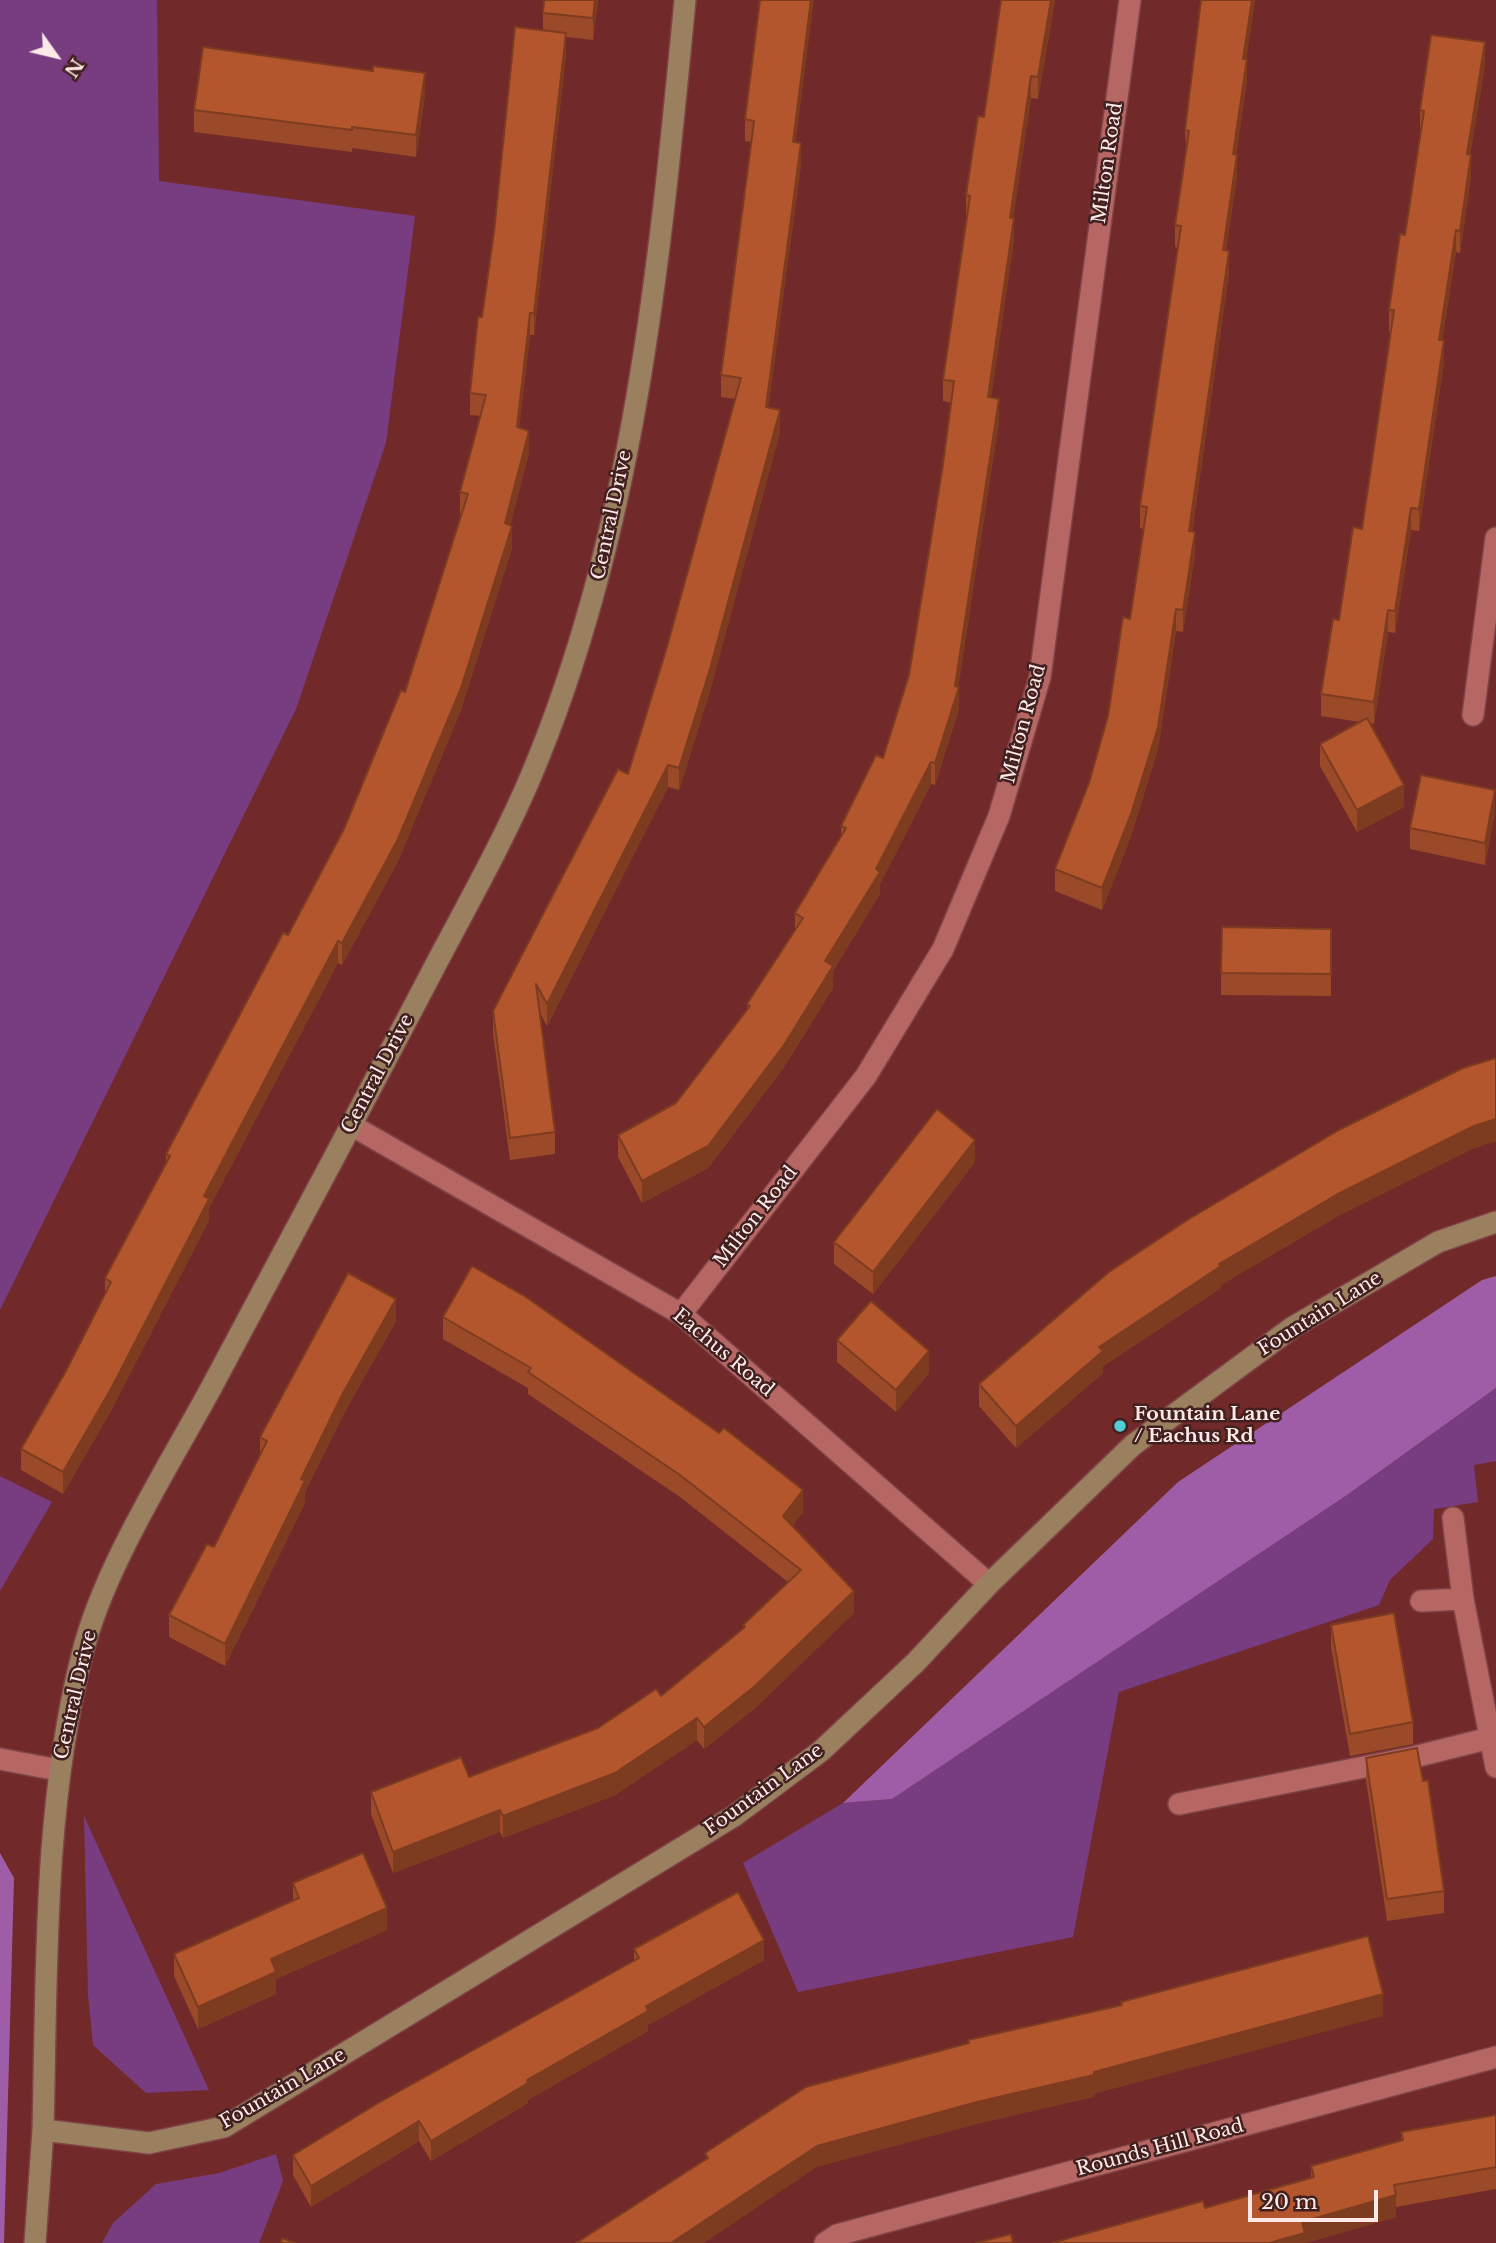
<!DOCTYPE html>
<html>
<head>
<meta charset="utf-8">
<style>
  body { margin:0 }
  #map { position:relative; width:1496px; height:2243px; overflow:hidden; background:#722929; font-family:"Libre Baskerville",serif }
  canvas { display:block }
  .north { position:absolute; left:21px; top:21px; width:70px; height:70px; -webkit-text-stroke:5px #41201f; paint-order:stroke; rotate:124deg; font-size:19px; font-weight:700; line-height:28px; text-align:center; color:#fdeae8 }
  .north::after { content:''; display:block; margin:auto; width:24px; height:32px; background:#fdeae8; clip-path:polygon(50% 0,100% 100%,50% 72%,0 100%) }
  .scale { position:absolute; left:1248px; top:2190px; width:130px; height:32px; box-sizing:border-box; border:4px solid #fdeae8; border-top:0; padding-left:9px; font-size:21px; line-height:24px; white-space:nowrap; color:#fdeae8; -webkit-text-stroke:5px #41201f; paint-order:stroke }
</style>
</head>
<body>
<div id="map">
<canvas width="1496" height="2243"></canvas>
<div class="north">N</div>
<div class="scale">20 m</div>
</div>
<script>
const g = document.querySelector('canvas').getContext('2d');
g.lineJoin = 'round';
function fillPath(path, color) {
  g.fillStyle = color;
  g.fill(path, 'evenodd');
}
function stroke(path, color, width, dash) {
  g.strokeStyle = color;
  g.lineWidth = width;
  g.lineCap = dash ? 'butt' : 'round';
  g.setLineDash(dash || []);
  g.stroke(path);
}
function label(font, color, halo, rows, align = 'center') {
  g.font = font + ' "Libre Baskerville",serif';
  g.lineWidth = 5;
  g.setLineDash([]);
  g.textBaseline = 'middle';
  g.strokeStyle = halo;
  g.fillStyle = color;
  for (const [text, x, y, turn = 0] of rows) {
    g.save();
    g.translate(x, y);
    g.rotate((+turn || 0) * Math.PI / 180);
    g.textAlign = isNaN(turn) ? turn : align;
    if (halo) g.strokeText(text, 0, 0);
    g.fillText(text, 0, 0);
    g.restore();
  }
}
const green = new Path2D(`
  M0 0H157L159 181 415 216 386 443 296 709 0 1310Z
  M1496 1388V1461L1474 1465 1478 1502 1434 1509 1433 1539 1390 1580 1379 1605 1119 1692 1073 1937 798 1992 743 1863 843 1803 892 1799 1347 1495Z
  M0 1476 52 1502 0 1591Z
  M84 1816 209 2090 146 2093 93 2045 88 1995Z
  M276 2154 283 2181 259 2243H102L113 2223 156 2184 219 2173Z`);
const forest = new Path2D(`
  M1496 1276V1388L1347 1495 892 1799 843 1803 1178 1482 1482 1280Z
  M0 1853 14 1878 4 2243H0Z`);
const lane = new Path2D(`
  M1179 1804 1414 1757 1490 1738`);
const street = new Path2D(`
  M1473 715 1496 538
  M351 1125 681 1314 989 1584
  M681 1314 866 1076 943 949 999 816 1040 677 1130 0
  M1453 1518 1463 1599 1496 1767
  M1421 1601 1463 1599
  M0 1759 58 1770
  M825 2243 837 2235 1496 2057`);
const secondary = new Path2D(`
  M43 2130C47 1972 43 1809 82 1655 103 1569 167 1469 210 1390 281 1257 353 1123 423 989 459 919 500 849 531 776 634 532 660 262 685 0
  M35 2243 43 2130 149 2143 224 2127 734 1816 821 1751 915 1663 989 1584 1133 1445 1293 1327 1438 1242 1496 1222`);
const wall = new Path2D(`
  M544 0H598L593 40 566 37V55L534 335H530L519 428 529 453 510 525 512 548 461 710 398 861 342 965 338 963 209 1208V1220L112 1409 63 1494 21 1470V1449L66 1371 105 1293V1278L166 1162V1154L288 935 344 829 405 692 462 514H460V492L480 416 470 415V393L482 317 543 30V13Z
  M760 0 801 165 768 407 780 432 710 691 679 790 668 787 547 1026 540 1013 555 1132V1154L510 1160 493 1033V1011L628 774 667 647 735 399 721 397V375L752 142 745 141V119Z
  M1001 0H1055L1038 99 1031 98 1013 218 1014 240 991 397 999 421 958 687 959 709 935 785 931 784 880 884V894L833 971V988L784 1067 708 1168 642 1203 618 1157V1135L676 1103 747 1010V1004L795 930V913L841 837V826L883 758 909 675 942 471 951 403 943 401V380L966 217V195L984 117Z
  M1255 0 1246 59 1247 81 1236 155 1237 177 1226 250 1229 273 1192 532 1195 554 1183 632 1176 631 1158 749 1131 836 1102 910 1055 891V869L1089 783 1108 716 1130 619 1144 529 1140 528V506L1178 248 1175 247V225L1186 152 1185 130Z
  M1485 64 1470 155 1471 177 1460 253 1456 252 1442 340 1444 362 1419 531 1411 530 1395 633 1388 632 1374 724 1370 723 1404 807 1357 832 1320 766V744L1360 722 1321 716V694L1362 529 1391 332H1389V310L1405 235 1421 132H1420V110Z
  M425 95 416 157 352 148V152L194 132V110Z
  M1495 812 1485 865 1410 849V828Z
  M1331 929V996L1221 995V973Z
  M1496 1058V1141L1474 1148 1336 1217 1221 1285V1288L1103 1366V1373L1016 1448 979 1406V1384Z
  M975 1162 873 1294 834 1264V1242Z
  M443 1317 803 1512 792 1526 854 1613 755 1708 704 1749 697 1740 615 1795 503 1838 500 1832 393 1873 371 1814V1792L469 1777 598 1728 661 1696 743 1628V1625L788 1582 680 1497 528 1394V1388L443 1339Z
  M396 1321 343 1415 305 1492V1503L225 1666 169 1637V1615L214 1547 260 1456V1437Z
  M837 1340 929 1373 896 1412 837 1362Z
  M1331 1625 1413 1722V1744L1350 1756 1331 1647Z
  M1366 1758 1444 1891V1913L1387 1921 1366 1780Z
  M293 1883 387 1930 276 1979V1994L198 2029 174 1976V1954L293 1901Z
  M634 1949 764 1960 648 2025V2031L528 2100V2103L431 2161 419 2141 311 2207 293 2175V2155L634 1961Z
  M1496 2115V2189L1396 2207V2217L1305 2243 1205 2208 1311 2178V2166L1401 2141V2132Z`);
const shadedWall = new Path2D(`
  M595 0H598L593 40V18Z
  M811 0H814L793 163V142Z
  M1051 0H1055L1038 99V77Z
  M1252 0H1255L1243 81V59Z
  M566 33V55L534 335V313Z
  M1485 42V64L1467 176V154Z
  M1247 59V81L1233 176V154Z
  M425 73V95L416 157V135Z
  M1031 76V98L1010 240V218Z
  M801 143V165L766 428V407Z
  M1237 155V177L1223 272V250Z
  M1471 155V177L1460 253V231Z
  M1014 218V240L988 419V397Z
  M1456 230V252L1439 362V340Z
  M1229 251V273L1189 553V531Z
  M530 313V335L517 449V427Z
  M1444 340V362L1419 531V509Z
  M999 399V421L958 690 959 687V709L935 785V763L955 686Z
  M780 410V432L710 691 679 790V768Z
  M529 431V453L505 545V523Z
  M1411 508V530L1395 633V611Z
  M512 526V548L461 710 398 861 342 965V943Z
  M1195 532V554L1183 632V610Z
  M1176 609V631L1158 749 1131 836 1102 910V888Z
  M1388 610V632L1374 724V702Z
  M931 762V784L880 884V894L833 971V988L784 1067 708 1168 642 1203V1181L825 961 876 869Z
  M668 765V787L547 1026V1004Z
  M1404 785V807L1357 832V810Z
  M1495 790V812L1485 865V843Z
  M338 941V963L209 1208V1220L112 1409 63 1494V1472L204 1196Z
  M1496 1119V1141L1474 1148 1336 1217 1221 1285V1288L1103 1366V1373L1016 1448V1426L1099 1347 1219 1264 1336 1195 1474 1126Z
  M975 1140V1162L873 1294V1272Z
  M396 1299V1321L343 1415 305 1492V1503L225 1666V1644L301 1479 343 1393Z
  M929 1351V1373L896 1412V1390Z
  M803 1490V1512L783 1538V1516Z
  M854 1591V1613L755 1708 704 1749V1727Z
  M697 1718V1740L615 1795 503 1838V1816Z
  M500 1810V1832L393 1873V1852Z
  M387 1908V1930L276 1979V1994L198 2029V2007L271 1959Z
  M764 1940V1960L648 2025V2031L528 2100V2103L431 2161V2141L646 2006Z
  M1383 1994V2016L1094 2094V2097L977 2124 817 2167 704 2243H671L817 2146Z
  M419 2121V2141L311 2207V2186Z
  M1396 2195V2217L1305 2243H1269L1302 2222Z`);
const building = new Path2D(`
  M544 0H595L593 18 543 13Z
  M760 0H811L793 142 801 143 766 407 780 410 710 669 679 768 668 765 547 1004 536 984 555 1132 510 1138 493 1011 618 769 628 774 667 647 741 378 721 375 754 121 745 119Z
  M1001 0H1051L1038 77 1031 76 1010 218H1014L988 397 999 399 955 686 959 687 935 763 931 762 876 869 880 872 825 961 833 966 784 1045 708 1146 642 1181 618 1135 676 1103 750 1006 747 1004 803 918 795 913 846 828 841 826 876 755 883 758 909 675 942 471 954 381 943 380 970 196 966 195 978 116 984 117Z
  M1201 0H1252L1243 59H1247L1233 154 1237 155 1223 250 1229 251 1189 531 1195 532 1183 610 1176 609 1158 727 1131 814 1102 888 1055 869 1089 783 1108 716 1123 617 1130 619 1147 507 1140 506 1181 226 1175 225 1189 131 1185 130Z
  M515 27 566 33 534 313H530L517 427 529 431 505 523 512 526 461 688 398 839 342 943 338 941 204 1196 209 1199 112 1387 63 1472 21 1449 66 1371 111 1282 105 1278 170 1156 166 1154 283 933 288 935 344 829 401 690 405 692 468 494 460 492 486 395 470 393 478 317H482L494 232Z
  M1431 35 1485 42 1467 154 1471 155 1460 231 1456 230 1439 340H1444L1419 509 1411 508 1395 611 1388 610 1374 702 1321 694 1333 619 1339 620 1353 527 1362 529 1394 310H1389L1400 234 1405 235 1424 111 1420 110Z
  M203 47 373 71V66L425 73 416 135 352 127V130L194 110Z
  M1367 718 1404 785 1357 810 1320 744Z
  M1421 775 1495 790 1485 843 1410 828Z
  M1222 927 1331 929V974L1221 973Z
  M1496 1058V1119L1474 1126 1336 1195 1219 1264 1221 1266 1099 1347 1103 1351 1016 1426 979 1384 1109 1272 1189 1219 1339 1130 1463 1068Z
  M937 1109 975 1140 873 1272 834 1242Z
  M472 1266 526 1297 719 1433 724 1428 803 1490 783 1516 854 1591 755 1686 704 1727 697 1718 615 1773 503 1816 500 1810 393 1852 371 1792 461 1757 469 1777 598 1728 656 1689 661 1696 745 1627 743 1625 801 1570 680 1475 528 1372 531 1368 443 1317Z
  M348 1273 396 1299 343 1393 301 1479 305 1481 225 1644 169 1615 207 1544 214 1547 267 1441 260 1437Z
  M871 1301 929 1351 896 1390 837 1340Z
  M1394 1613 1413 1722 1350 1734 1331 1625Z
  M1417 1748 1423 1781 1428 1780 1444 1891 1387 1899 1366 1758Z
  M363 1853 387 1908 271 1959 276 1972 198 2007 174 1954 299 1898 293 1883Z
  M738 1892 764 1940 646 2006 648 2011 527 2080 528 2083 431 2141 419 2121 311 2186 293 2155 380 2102 639 1958 634 1949Z
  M1368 1936 1383 1994 1094 2072V2075L977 2102 817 2146 671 2243H576L708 2158 705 2153 806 2087 969 2043 968 2040 1122 2005 1121 2002Z
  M1496 2115V2167L1394 2185 1396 2195 1302 2222 1305 2233 1269 2243H1052L1203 2201 1205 2208 1314 2177 1311 2166 1403 2140 1401 2132Z
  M1011 2234 1013 2243H976Z
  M282 2238 295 2243H281Z`);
const markers = [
  [1120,1426,7,"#52ccd6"]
];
const streetNames = [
  ["Milton Road",1108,163,-82],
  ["Central Drive",612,515,-78],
  ["Milton Road",1024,724,-75],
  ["Central Drive",378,1074,-62],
  ["Milton Road",756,1217,-52],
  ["Fountain Lane",1320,1314,-32],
  ["Eachus Road",723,1353,40],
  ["Central Drive",76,1695,-77],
  ["Fountain Lane",764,1790,-36],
  ["Fountain Lane",283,2089,-30],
  ["Rounds Hill Road",1160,2148,-15]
];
const poiNames = [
  ["Fountain Lane",1134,1415],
  ["/ Eachus Rd",1134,1437]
];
fillPath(green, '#783d80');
fillPath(forest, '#9f5da8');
stroke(lane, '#7f4448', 24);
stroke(street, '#7f4448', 24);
stroke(secondary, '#7f4448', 24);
stroke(lane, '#b66663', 21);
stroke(street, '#b66663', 21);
stroke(secondary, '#9b805f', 21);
fillPath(wall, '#9a4a28');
fillPath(shadedWall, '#7d3c20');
fillPath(building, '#b3562e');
stroke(building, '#7d3c20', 2);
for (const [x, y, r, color] of markers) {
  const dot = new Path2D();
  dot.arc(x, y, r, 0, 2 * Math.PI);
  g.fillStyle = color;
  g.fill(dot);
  stroke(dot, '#41201f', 2.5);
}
label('19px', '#fdeae8', '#41201f', streetNames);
label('bold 19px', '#fdeae8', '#41201f', poiNames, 'left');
</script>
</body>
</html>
